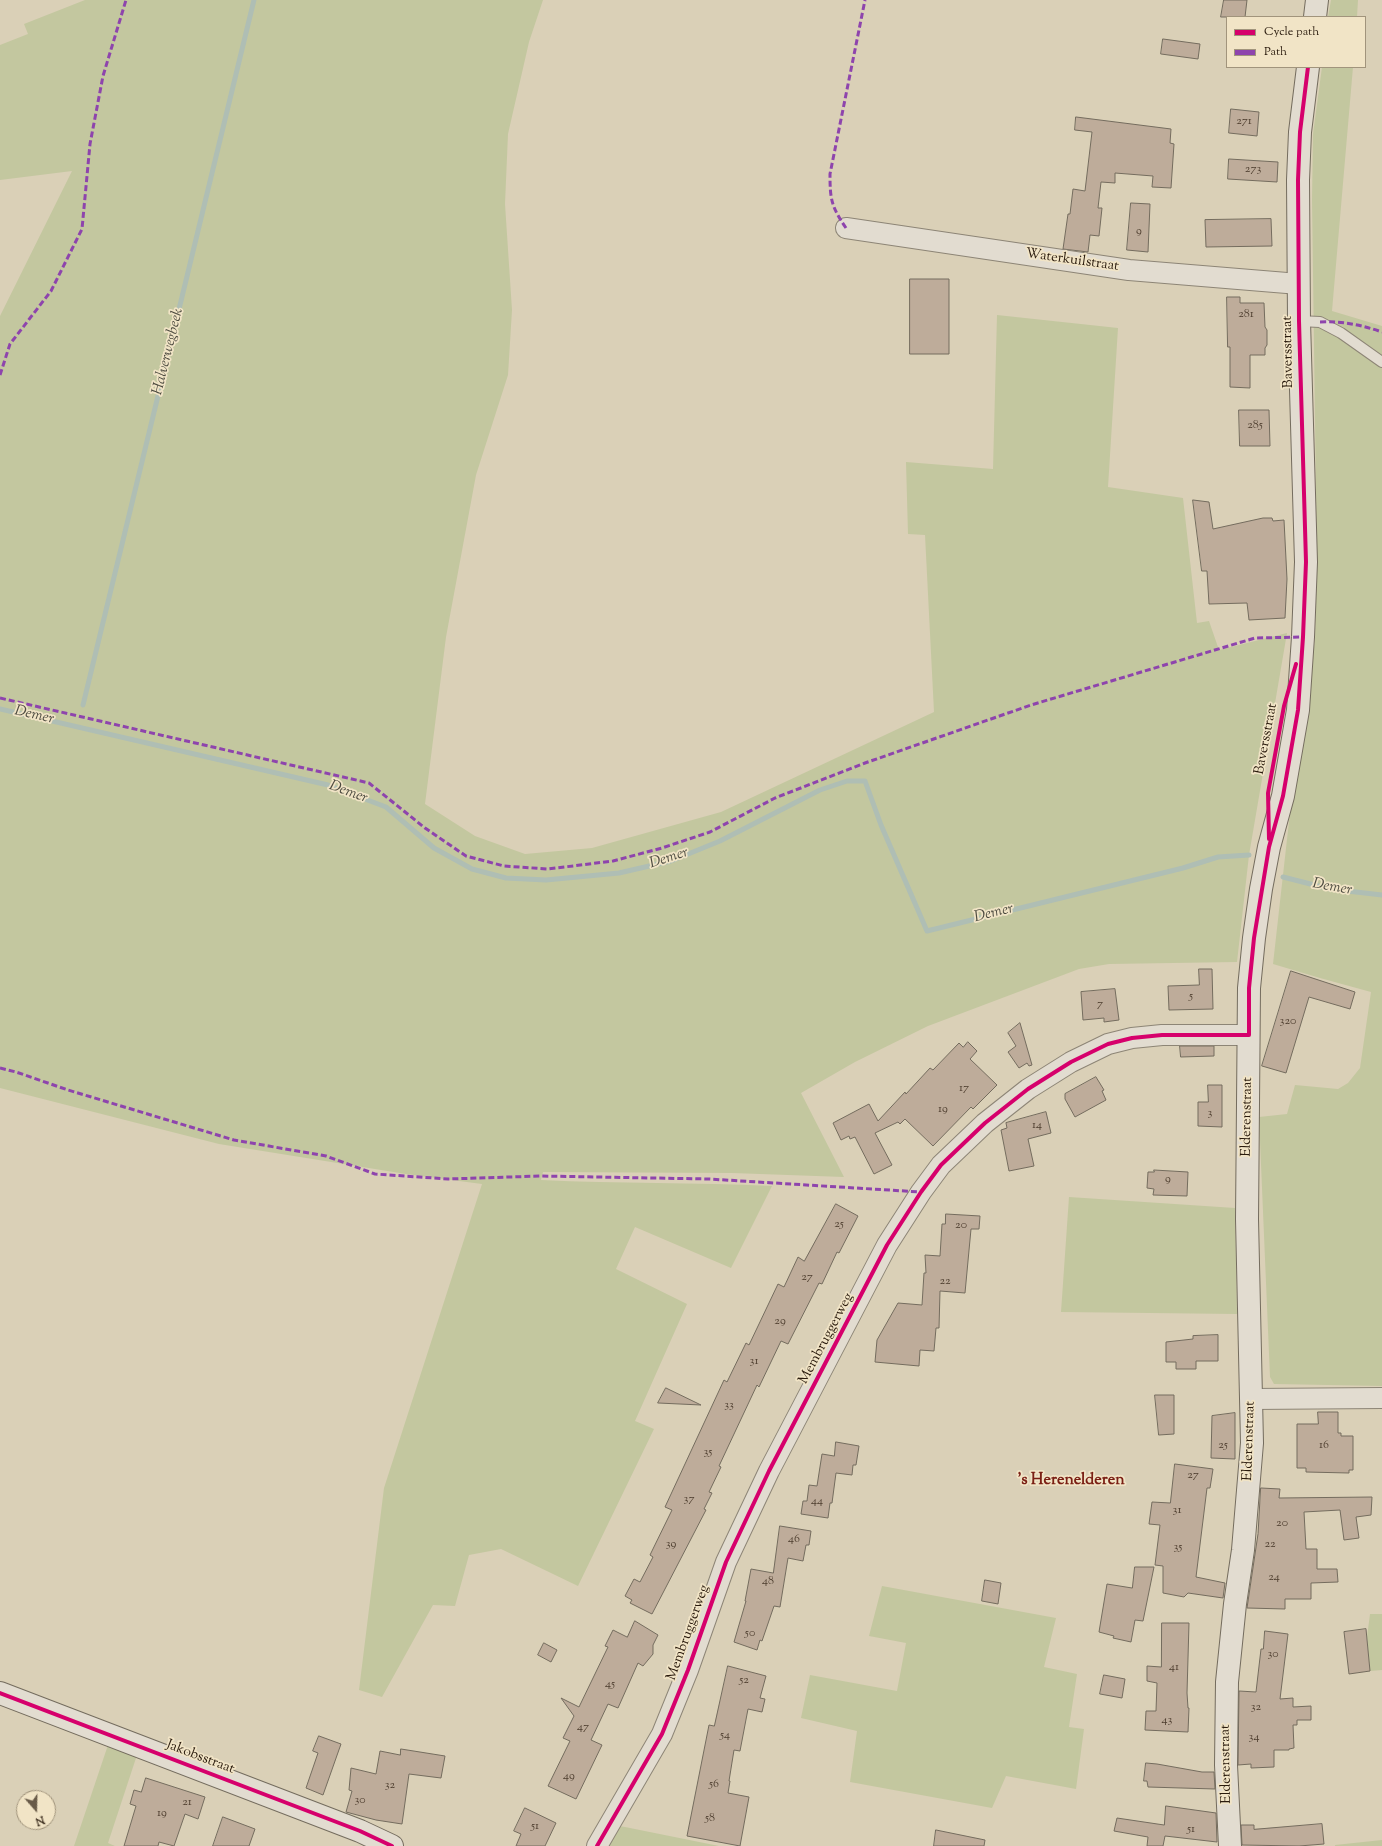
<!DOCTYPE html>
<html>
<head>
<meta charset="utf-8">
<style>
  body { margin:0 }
  #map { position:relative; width:1382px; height:1846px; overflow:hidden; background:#dad0b7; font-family:"Sorts Mill Goudy",serif }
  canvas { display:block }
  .legend { position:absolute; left:1226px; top:16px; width:140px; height:52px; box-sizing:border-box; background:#f1e4c6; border:1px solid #a1947c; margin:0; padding:5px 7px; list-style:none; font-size:12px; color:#2a1b0d }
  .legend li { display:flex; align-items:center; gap:8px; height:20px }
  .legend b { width:20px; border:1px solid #a1947c }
  .north { position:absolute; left:16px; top:1790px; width:40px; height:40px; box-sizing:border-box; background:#f1e4c6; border:1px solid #a1947c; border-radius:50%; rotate:160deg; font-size:11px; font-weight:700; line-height:16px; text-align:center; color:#2a1b0d }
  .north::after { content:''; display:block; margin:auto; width:14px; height:18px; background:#685a48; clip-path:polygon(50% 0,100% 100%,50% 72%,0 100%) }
</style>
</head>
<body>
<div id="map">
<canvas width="1382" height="1846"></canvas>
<ul class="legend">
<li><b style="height:5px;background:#d6006c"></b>Cycle path</li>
<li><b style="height:5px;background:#8e44ad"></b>Path</li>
</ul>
<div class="north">N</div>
</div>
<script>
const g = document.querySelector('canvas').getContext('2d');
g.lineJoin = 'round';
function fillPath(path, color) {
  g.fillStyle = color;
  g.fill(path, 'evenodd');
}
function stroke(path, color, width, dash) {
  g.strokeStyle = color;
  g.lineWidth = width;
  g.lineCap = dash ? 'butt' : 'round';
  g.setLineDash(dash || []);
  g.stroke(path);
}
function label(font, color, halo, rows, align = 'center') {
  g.font = font + ' "Sorts Mill Goudy",serif';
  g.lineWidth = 3.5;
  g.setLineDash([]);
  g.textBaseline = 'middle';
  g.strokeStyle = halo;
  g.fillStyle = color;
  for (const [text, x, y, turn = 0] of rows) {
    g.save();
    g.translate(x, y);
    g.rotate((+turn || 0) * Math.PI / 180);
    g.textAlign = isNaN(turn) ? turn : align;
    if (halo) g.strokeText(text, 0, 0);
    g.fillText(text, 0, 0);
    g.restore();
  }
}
const green = new Path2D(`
  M85 0H543L529 42 508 134 505 204 512 310 508 375 476 475 446 637 425 804 475 836 525 854 592 848 721 812 934 712 925 535 908 534 906 462 993 469 997 315 1118 328 1108 487 1183 498 1197 623 1209 621 1219 650 1287 633 1249 855 1237 962 1109 964 1079 969 928 1026 855 1062 801 1093 844 1177 732 1173 543 1172 541 1180C618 1184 695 1182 772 1186L731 1268 635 1227 616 1269 687 1304 635 1421 654 1429 578 1586 501 1549 469 1555 455 1606 433 1605 382 1697 359 1690 384 1488 482 1184 406 1174 219 1144 0 1088V316L72 171 0 180V45L28 34 24 24Z
  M1331 0H1358L1357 17H1328Z
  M1322 67H1353L1332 311 1382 326V1386L1274 1384 1270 1377 1259 1117 1287 1114 1295 1085 1338 1089 1348 1083 1360 1068 1371 992 1320 978 1273 964 1294 777 1308 710 1315 638 1317 565 1312 200 1313 134Z
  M1069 1197 1235 1208 1237 1314 1061 1312Z
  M882 1586 1056 1618 1044 1667 1077 1674 1069 1727 1084 1729 1076 1789 1006 1776 992 1808 850 1782 857 1731 801 1718 810 1675 897 1691 906 1643 869 1636Z
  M1370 1614H1382V1670L1370 1671 1367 1637Z
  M108 1745 137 1755 108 1843 115 1846H74Z
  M613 1825 625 1827 719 1846H601Z
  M1382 1840V1846H1335V1845Z`);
const stream = new Path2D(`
  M83 705 254 0
  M0 709 328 785 386 807 434 848 472 869 506 878 546 880 619 873 671 861 720 841 820 790 847 781H865L881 825 927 931 1183 868 1218 857 1249 855
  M1283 877 1330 889 1382 895`);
const building = new Path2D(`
  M1224 0H1247L1245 17H1221Z
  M1163 39 1200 44 1198 59 1161 54Z
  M1231 109 1259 112 1257 136 1229 133Z
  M1076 117 1171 129 1170 143 1174 144 1171 188 1152 187 1153 176 1115 173V183L1101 182 1098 208H1102L1099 236 1090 235 1088 252 1063 249 1068 214H1070L1073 189 1085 191 1092 132 1075 130Z
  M1229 159 1278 162 1277 182 1228 179Z
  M1131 203 1150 204 1148 252 1127 250Z
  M1271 219 1272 246 1206 247 1205 220Z
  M910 279H949V354H910Z
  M1227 297H1240V303H1264L1265 327 1267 330V345L1265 348V355H1250V388L1230 387V347H1228Z
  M1239 410H1269L1270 446H1240Z
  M1193 500 1209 502 1213 529 1263 518H1272L1273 521 1284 520 1287 579 1285 618 1249 620 1247 603 1209 604 1207 571H1202Z
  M1199 969H1212L1213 1009 1169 1010 1168 986 1199 985Z
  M1291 971 1355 992 1350 1009 1309 997 1286 1073 1262 1066Z
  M1115 989 1119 1020 1104 1022V1018L1083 1020 1081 992Z
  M1020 1023 1032 1065 1029 1066 1027 1063 1019 1068 1008 1052 1016 1046 1008 1033Z
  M968 1042 977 1051 970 1059 997 1085 973 1109 971 1107 933 1146 905 1119 900 1124 898 1122 875 1133 892 1165 874 1174 855 1137 850 1139 849 1136 841 1140 833 1123 869 1104 878 1121 905 1092 906 1094 930 1068 933 1070 959 1043 963 1047Z
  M1180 1046H1214V1056L1181 1057Z
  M1096 1077 1104 1090 1102 1091 1106 1100 1075 1117 1065 1099V1094Z
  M1208 1085H1222V1127L1198 1126V1102H1208Z
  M1046 1112 1051 1133 1028 1139 1034 1166 1009 1171 1001 1130 1007 1128 1006 1123Z
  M1154 1170 1188 1172 1187 1196 1153 1195 1154 1189 1147 1188 1148 1172H1154Z
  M836 1204 858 1216 839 1253 837 1252 822 1284 819 1283 788 1344 781 1341 759 1387 757 1385 719 1466 721 1467 709 1492 712 1493 704 1509 706 1510 652 1614 630 1603 632 1600 625 1596 634 1579 640 1582 653 1557 650 1555 672 1510 665 1507 724 1380 727 1382 746 1343 749 1345 778 1284 784 1287 798 1257 804 1261Z
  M946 1214 980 1216 979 1229H971L965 1293 940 1291 939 1328H936L934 1351 920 1350 919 1366 875 1362 877 1340 898 1303 922 1305 924 1273H926L925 1255 940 1256 942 1224H945Z
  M1218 1335V1361H1196V1369H1176V1362H1166V1342L1193 1339V1336Z
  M666 1388 701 1405 658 1403Z
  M1155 1395H1174V1434L1159 1435Z
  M1318 1412H1338V1433H1341V1436H1353V1470H1349V1473L1306 1472V1468H1297V1424H1318Z
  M1235 1413V1459L1211 1458 1212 1416Z
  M836 1442 859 1446 856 1465H853L852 1475 836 1473 832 1503H830L828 1518 801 1514 803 1501H807L809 1485 817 1486 822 1454 834 1456Z
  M1175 1464 1213 1469 1210 1488H1207L1196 1577 1225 1583 1223 1598 1188 1593 1184 1597 1163 1593V1566L1155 1565 1160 1525 1149 1524 1152 1502 1170 1503Z
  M1261 1488 1280 1489 1279 1498 1372 1497 1371 1515 1356 1517 1359 1538 1344 1540 1340 1510 1304 1512 1306 1549H1317V1569H1337L1338 1582 1311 1583V1599H1285V1609L1247 1608 1258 1534Z
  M780 1526 811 1531 809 1545H806L803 1561 788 1558 780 1607 774 1606 762 1641 760 1640 757 1650 734 1642 746 1601H745L751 1569 773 1573Z
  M1135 1567H1154L1143 1621 1135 1620 1131 1642 1113 1638 1114 1636 1099 1632 1107 1584 1132 1588Z
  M985 1580 1001 1583 998 1604 982 1601Z
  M635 1621 658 1635 653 1645V1654L643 1666 638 1663 618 1708 608 1704 591 1740 602 1745 576 1799 548 1786 570 1741 563 1738 574 1716 561 1698 579 1707 608 1647 605 1646 613 1630 627 1637Z
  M1162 1623H1189L1187 1693 1188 1708H1189L1188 1732 1145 1730 1146 1711H1156L1157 1683 1147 1681V1666L1161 1667Z
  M1366 1629 1370 1671 1349 1674 1344 1632Z
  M1265 1631 1288 1634 1280 1699 1293 1698V1707L1311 1706V1720H1297V1725H1293L1294 1748 1289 1749V1750H1274V1767L1251 1768V1764L1238 1765 1239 1691 1256 1692 1261 1649H1263Z
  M544 1643 557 1650 551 1662 538 1655Z
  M728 1666 766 1676 760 1698 765 1699 762 1712 748 1709 740 1751 734 1750 729 1781H730L728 1793 749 1797 740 1846 687 1836 709 1725 714 1726Z
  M1104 1675 1125 1679 1122 1698 1100 1694Z
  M319 1736 341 1744 323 1795 306 1788 318 1753 313 1751Z
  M401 1749 445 1756 441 1778 409 1774 402 1824 376 1820 346 1812 352 1791 349 1790 351 1768 376 1774 380 1751 400 1755Z
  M1146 1763 1157 1764 1202 1772H1214L1215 1789 1148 1787 1147 1781H1144Z
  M146 1778 205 1797 198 1819 185 1814 174 1846 159 1842 158 1846H124L136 1806 130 1804 134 1790 141 1792Z
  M1166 1806 1216 1813 1217 1842 1165 1836 1163 1846H1147L1148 1837 1114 1831 1117 1818 1164 1825Z
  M525 1808 556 1823 545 1846H516L521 1834 514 1831Z
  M223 1817 255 1829 249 1846H213Z
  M1322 1824 1324 1844 1299 1846 1242 1845 1241 1825H1254V1829Z
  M936 1830 985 1840 984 1846H934Z`);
const lane = new Path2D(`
  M1299 321 1320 322 1341 333 1382 362`);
const street = new Path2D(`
  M846 228 1129 270 1299 284
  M1252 1399 1382 1398
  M597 1846 662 1734 688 1670 726 1562 769 1471 887 1245 921 1192 941 1165 985 1123 1028 1089 1071 1062 1108 1044 1132 1038 1162 1035H1249`);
const secondary = new Path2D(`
  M1315 17 1317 0
  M0 1693 360 1831 392 1846
  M1230 1846 1226 1765 1227 1682 1235 1604 1243 1550 1252 1443 1247 1219 1249 988 1254 938 1261 889 1269 847 1283 796 1298 710 1303 637 1306 562 1299 321 1298 180 1300 132 1308 67`);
const quiet = new Path2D(`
  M846 228C831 206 830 199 830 174L865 0
  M1320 322C1343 321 1361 325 1382 332
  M0 375 10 344 51 291 82 229 90 144 103 76 126 0
  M0 698 369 783 425 828 466 856 504 866 548 869 613 861 662 848 710 832 775 798 865 763 1031 705 1255 638 1303 637
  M0 1068 16 1072 68 1090 234 1140 326 1156 375 1174 448 1179 541 1176 709 1179 921 1192`);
const cycleway = new Path2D(`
  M1269 839 1268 793 1284 706 1296 664
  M0 1693 360 1831 392 1846
  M597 1846 662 1734 688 1670 726 1562 769 1471 887 1245 921 1192 941 1165 985 1123 1028 1089 1071 1062 1108 1044 1132 1038 1162 1035H1249V988L1254 938 1269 847 1283 796 1298 710 1303 637 1306 562 1299 321 1298 180 1300 132 1308 67`);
const numberNames = [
  ["271",1244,122],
  ["273",1253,170],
  ["9",1139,232],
  ["281",1246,315],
  ["285",1255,426],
  ["5",1191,997],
  ["7",1100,1005],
  ["320",1288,1022],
  ["17",964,1089],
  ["19",943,1110],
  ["3",1210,1114],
  ["14",1037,1126],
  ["9",1168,1180],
  ["25",839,1225],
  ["20",961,1226],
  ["27",807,1278],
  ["22",945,1282],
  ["29",780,1322],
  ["31",754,1362],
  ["33",729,1406],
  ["25",1223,1446],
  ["16",1324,1446],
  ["35",708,1453],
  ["27",1193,1476],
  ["37",689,1500],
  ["44",817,1502],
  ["31",1177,1511],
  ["20",1282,1524],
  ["46",794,1540],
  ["39",671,1545],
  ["22",1270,1545],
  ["35",1178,1548],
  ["24",1274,1578],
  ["48",768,1582],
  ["50",750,1634],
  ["30",1273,1655],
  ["41",1174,1668],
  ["52",744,1681],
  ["45",610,1685],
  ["32",1256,1708],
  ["43",1167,1721],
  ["47",583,1728],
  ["54",725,1736],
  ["34",1254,1738],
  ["49",569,1777],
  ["56",714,1785],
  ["32",390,1786],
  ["30",360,1801],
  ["21",187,1803],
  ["19",162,1814],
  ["58",710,1819],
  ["51",535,1827],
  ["51",1191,1830]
];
const streetNames = [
  ["Waterkuilstraat",1072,261,8],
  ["Baversstraat",1289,352,-91],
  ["Baversstraat",1267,739,-79],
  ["Elderenstraat",1248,1117,-89],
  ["Membruggerweg",827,1339,-62],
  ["Elderenstraat",1250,1441,-88],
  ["Membruggerweg",689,1633,-70],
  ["Jakobsstraat",200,1758,21],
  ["Elderenstraat",1227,1764,-91]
];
const waterNames = [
  ["Halverwegbeek",169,352,-76],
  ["Demer",34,716,13],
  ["Demer",348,793,20],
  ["Demer",669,859,-18],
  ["Demer",1332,888,10],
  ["Demer",994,914,-14]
];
const quarterNames = [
  ["'s Herenelderen",1071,1481]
];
fillPath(green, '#c3c79f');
stroke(stream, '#afbeb4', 5);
fillPath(building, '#beac9a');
stroke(building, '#746c5e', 1);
stroke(lane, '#8d8576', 12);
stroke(street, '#8d8576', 22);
stroke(secondary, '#746c5e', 24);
stroke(lane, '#e2dcd0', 10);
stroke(street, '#e2dcd0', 20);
stroke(secondary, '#e2dcd0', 22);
stroke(quiet, '#8e44ad', 3, [6, 3]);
stroke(cycleway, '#d6006c', 4);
label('12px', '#4f3f30', null, numberNames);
label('14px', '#2a1b0d', '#f1e4c6', streetNames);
label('italic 15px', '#4c4a3f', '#f1e4c6', waterNames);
label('bold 16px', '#7a1f14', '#f1e4c6', quarterNames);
</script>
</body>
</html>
